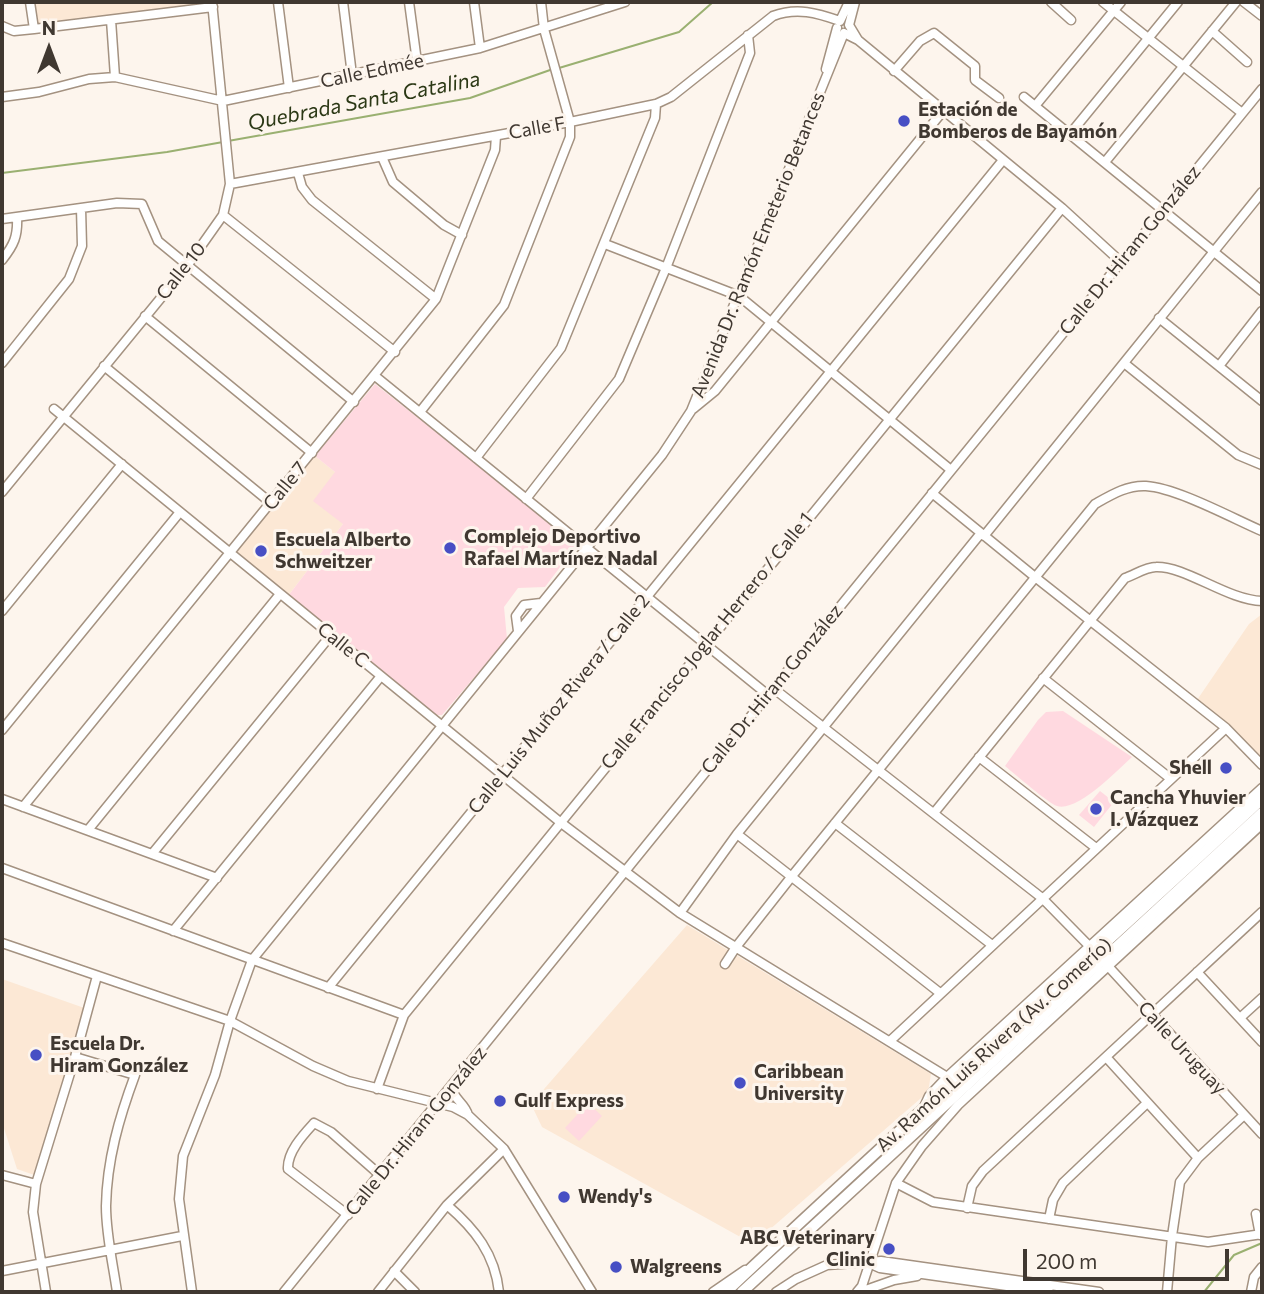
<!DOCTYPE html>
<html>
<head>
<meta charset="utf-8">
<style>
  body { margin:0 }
  #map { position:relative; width:1264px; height:1294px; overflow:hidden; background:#fdf5ed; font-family:Commissioner,sans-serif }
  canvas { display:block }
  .frame { position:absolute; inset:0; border:4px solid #403831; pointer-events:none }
  .north { position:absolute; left:14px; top:14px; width:70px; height:70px; -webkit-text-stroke:5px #fdf5ed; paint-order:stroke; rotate:0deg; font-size:19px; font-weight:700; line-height:28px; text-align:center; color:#403831 }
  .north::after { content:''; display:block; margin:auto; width:24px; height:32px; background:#403831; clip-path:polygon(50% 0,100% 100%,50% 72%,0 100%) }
  .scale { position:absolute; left:1023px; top:1249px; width:206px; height:32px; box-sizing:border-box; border:4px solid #403831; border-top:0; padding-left:9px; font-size:21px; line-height:24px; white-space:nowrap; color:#403831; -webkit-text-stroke:5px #fdf5ed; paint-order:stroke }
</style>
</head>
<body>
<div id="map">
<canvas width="1264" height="1294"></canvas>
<div class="frame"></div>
<div class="north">N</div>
<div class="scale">200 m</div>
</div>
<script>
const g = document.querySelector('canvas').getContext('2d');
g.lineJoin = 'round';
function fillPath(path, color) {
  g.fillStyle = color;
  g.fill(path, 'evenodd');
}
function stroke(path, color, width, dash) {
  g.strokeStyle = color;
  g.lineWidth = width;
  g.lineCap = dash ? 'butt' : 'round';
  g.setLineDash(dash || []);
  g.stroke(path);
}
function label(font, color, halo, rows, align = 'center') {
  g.font = font + ' Commissioner,sans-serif';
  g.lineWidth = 6;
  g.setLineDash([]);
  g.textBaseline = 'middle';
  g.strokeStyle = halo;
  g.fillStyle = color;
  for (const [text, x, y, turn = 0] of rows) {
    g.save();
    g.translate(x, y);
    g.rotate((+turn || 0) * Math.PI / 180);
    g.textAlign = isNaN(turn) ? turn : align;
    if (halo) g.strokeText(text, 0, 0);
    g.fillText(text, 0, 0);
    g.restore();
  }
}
const built = new Path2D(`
  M34 2H208V3L37 26Z
  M315 456 335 472 343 524 288 596 236 552V550Z
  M1262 614V759L1232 728 1197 700 1249 624Z
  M687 925 931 1074 928 1092 753 1244 542 1127 531 1104Z
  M2 979 90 1010 40 1177 17 1169 2 1122Z`);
const green = new Path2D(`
  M375 384 575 542 576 546 545 587 518 588 504 607 507 639 442 715H437L288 596 343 524 313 501 335 472 315 456Z
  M1063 711 1132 757C1118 770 1076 813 1057 806 1048 803 1015 774 1005 766L1038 720 1046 712Z
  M1100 791 1114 802 1094 827 1079 815Z
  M588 1103 602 1116 579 1141 565 1128Z`);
const stream = new Path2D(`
  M559 68 679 32 713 2
  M228 141 470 98 553 69
  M2 173 167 152 223 142
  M1204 1292 1234 1255 1262 1243`);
const minor = new Path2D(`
  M30 2 34 29
  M278 2 289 88
  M343 2 352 75
  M409 2 417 62
  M474 2 480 48
  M855 2 849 25 858 40 1062 208 1121 262
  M1051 2 1071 20
  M1103 2 1242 113
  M1244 2 1262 16
  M111 20 115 77
  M2 26 14 31 34 29 213 7
  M1212 31 1247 62
  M826 69 837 28
  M894 71 920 41 934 33 975 66V80L999 98
  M2 97 39 92 89 79 115 77 223 101 480 48 625 2
  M1024 97 1262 291
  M1035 106 1121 2
  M1070 134 1178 2
  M382 157 393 182 444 225 462 235
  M1105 162 1236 2
  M298 173 302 187 312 200 436 299
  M230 184 570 122 656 104 671 97 773 16C797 7 817 13 840 21L849 2
  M223 215 395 352
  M2 219 117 203 142 204 158 241 354 402
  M605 244 739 296 951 470
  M2 260C14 245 18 236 17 217
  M145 316 312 453
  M1159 318 1262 401
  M2 363 69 279 82 246 81 208
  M1124 363 1238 455 1262 465
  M104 366 271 503
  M1219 366 1262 311
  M375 376 768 695
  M54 409 560 822 680 913 947 1077 953 1084
  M693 409 715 391 943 111
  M420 412 504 305 570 137V122L544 29 541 2
  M476 458 561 348 655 118 656 104
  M2 492 187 266 223 215 230 184 212 2
  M932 493 1035 577 1226 728 1262 765
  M526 499 619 379 666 268 750 53 748 35
  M984 536 1262 192
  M2 611 122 464
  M518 631 516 616 524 605 541 603
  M1043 678 1171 779
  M773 688 1042 898 1096 953 1262 1134
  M2 730 180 512
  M979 757 1096 848
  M2 799 217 878
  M23 807 436 299 495 150 496 136
  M934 813 1125 578C1134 575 1146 567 1156 567 1186 566 1227 600 1262 601
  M835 823 992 945
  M88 830 280 594
  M737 834 940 993
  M152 854 331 635
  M2 868 404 1015
  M680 913 737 834 981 533
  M173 931 381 676
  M2 943 230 1021 313 1066 348 1081 453 1107 468 1115 504 1149 592 1292
  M725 964 736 947 792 876 1095 504C1111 495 1127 485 1146 486 1177 488 1232 518 1262 531
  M1197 972 1262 1042
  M328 988 1003 160
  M1240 1018 1262 998
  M890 1041 1226 728
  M75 1057 135 1075C119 1118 107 1160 106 1206 106 1235 113 1264 117 1292
  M1106 1057 1198 1158
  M451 1087C453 1099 465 1103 468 1115
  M377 1089 404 1015 1062 208
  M924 1107 929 1096 947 1077 1262 788
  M2 1175 36 1184
  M896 1183 933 1202 1208 1242 1262 1234
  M447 1205C475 1229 495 1254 499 1292
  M967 1208 972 1186 983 1171 1262 912
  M1256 1214 1260 1235
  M348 1215 288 1169C287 1152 303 1135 314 1123L331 1132 380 1175
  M1049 1219 1053 1200 1063 1183 1147 1103
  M869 1263 880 1268 1049 1292
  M2 1271 182 1236
  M394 1271 415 1292
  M46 1292 33 1212 36 1184 75 1057 97 976
  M192 1292 179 1199 183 1156 215 1075 230 1021 252 960 662 455 691 411 844 33 858 40
  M284 1292 768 695 1262 89
  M378 1292 447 1205 504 1149
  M713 1292 745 1270
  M776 1292 796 1279 827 1265 881 1261 1099 1292
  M857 1292 862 1286 896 1183 922 1146 958 1105 1262 824
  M860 1292 894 1280 917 1276
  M1167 1292 1172 1236 1180 1182 1198 1158 1244 1115
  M1251 1292 1254 1277 1262 1267`);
const major = new Path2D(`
  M726 1292C903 1125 1084 964 1262 799
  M742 1292 1262 813`);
const markers = [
  [904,121,7,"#474fc4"],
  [450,548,7,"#474fc4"],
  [261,551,7,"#474fc4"],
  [1226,768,7,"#474fc4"],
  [1096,809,7,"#474fc4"],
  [36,1055,7,"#474fc4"],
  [740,1083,7,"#474fc4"],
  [500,1101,7,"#474fc4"],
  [564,1197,7,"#474fc4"],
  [889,1249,7,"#474fc4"],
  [616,1267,7,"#474fc4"]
];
const streetNames = [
  ["Calle Edmée",372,71,-12],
  ["Calle F",537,128,-10],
  ["Avenida Dr. Ramón Emeterio Betances",758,245,-68],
  ["Calle Dr. Hiram González",1130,250,-51],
  ["Calle 10",181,271,-52],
  ["Calle 7",285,486,-51],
  ["Calle Francisco Joglar Herrero / Calle 1",707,641,-51],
  ["Calle C",343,645,39],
  ["Calle Dr. Hiram González",772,689,-51],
  ["Calle Luis Muñoz Rivera / Calle 2",559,704,-51],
  ["Av. Ramón Luis Rivera (Av. Comerío)",994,1045,-42],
  ["Calle Uruguay",1182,1048,47],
  ["Calle Dr. Hiram González",416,1131,-51]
];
const poiNames = [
  ["Estación de",918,110],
  ["Bomberos de Bayamón",918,132],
  ["Complejo Deportivo",464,537],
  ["Rafael Martínez Nadal",464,559],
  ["Escuela Alberto",275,540],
  ["Schweitzer",275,562],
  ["Shell",1212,768,"right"],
  ["Cancha Yhuvier",1110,798],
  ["I. Vázquez",1110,820],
  ["Escuela Dr.",50,1044],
  ["Hiram González",50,1066],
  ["Caribbean",754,1072],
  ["University",754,1094],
  ["Gulf Express",514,1101],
  ["Wendy's",578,1197],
  ["ABC Veterinary",875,1238,"right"],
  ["Clinic",875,1260,"right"],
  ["Walgreens",630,1267]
];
const waterNames = [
  ["Quebrada Santa Catalina",364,101,-11]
];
fillPath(built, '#fce8d5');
fillPath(green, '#ffd9e0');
stroke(stream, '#9ab071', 2);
stroke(minor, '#a49281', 11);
stroke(major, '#a49281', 13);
stroke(minor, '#fff', 8);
stroke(major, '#fff', 10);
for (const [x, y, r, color] of markers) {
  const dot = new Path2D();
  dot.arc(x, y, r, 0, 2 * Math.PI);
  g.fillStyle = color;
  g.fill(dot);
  stroke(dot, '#fdf5ed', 2.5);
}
label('19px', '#403831', '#fdf5ed', streetNames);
label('bold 19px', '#403831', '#fdf5ed', poiNames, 'left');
label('italic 21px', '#2b3815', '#fdf5ed', waterNames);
</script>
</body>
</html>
